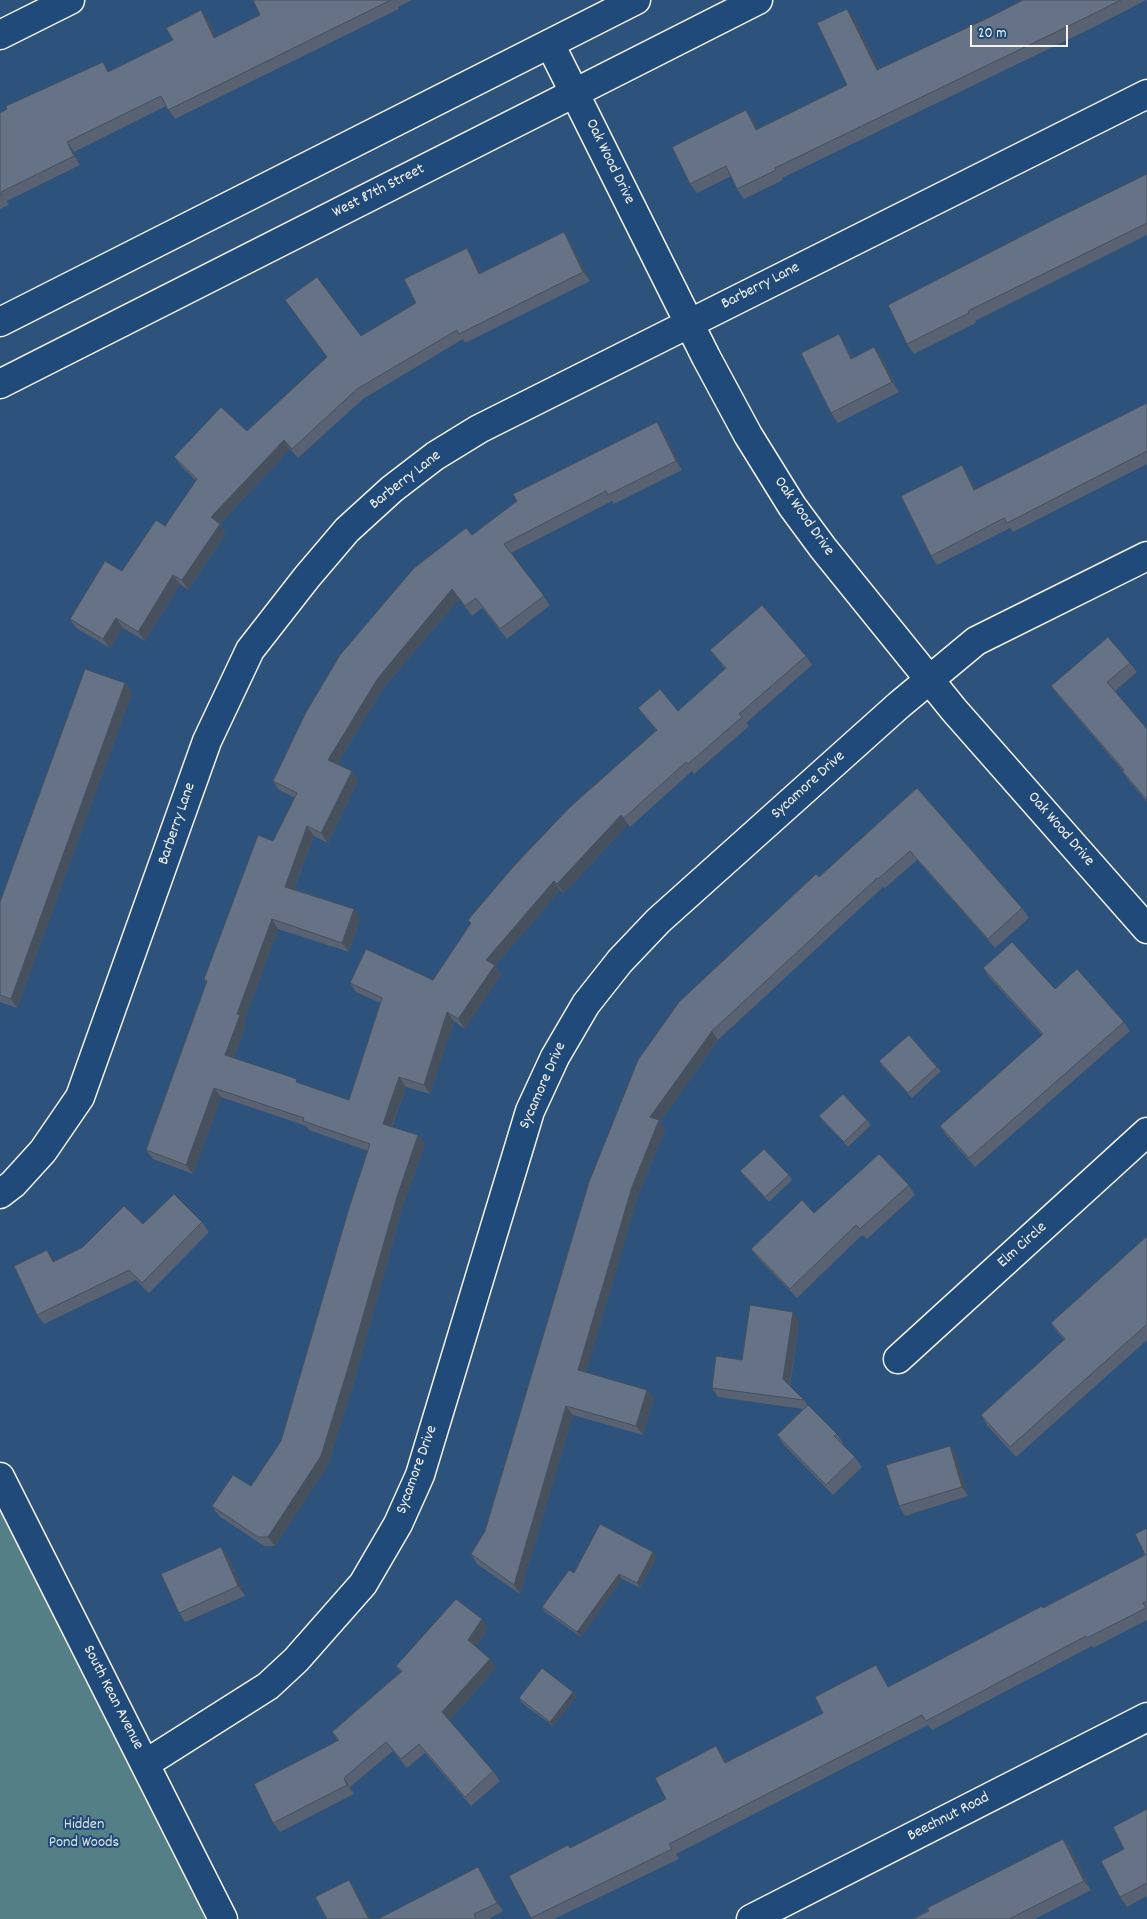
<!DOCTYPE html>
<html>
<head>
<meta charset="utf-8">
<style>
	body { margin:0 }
	#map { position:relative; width:1147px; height:1919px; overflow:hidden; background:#2d527c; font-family:Dekko,sans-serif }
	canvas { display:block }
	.scale { position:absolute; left:970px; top:25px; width:98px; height:22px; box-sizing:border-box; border:2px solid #f4f1e8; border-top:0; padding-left:6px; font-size:15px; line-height:18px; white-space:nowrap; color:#f4f1e8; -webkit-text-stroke:4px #1f4a7a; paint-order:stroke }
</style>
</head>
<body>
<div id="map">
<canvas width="1147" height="1919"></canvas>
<div class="scale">20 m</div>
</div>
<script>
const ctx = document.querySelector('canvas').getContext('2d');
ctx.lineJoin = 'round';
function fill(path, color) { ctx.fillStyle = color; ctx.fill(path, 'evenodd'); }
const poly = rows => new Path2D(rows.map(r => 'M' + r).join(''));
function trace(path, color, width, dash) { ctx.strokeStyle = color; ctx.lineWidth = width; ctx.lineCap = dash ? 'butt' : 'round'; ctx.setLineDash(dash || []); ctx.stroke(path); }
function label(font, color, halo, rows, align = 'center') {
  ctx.font = font + ' Dekko,sans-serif'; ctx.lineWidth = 4; ctx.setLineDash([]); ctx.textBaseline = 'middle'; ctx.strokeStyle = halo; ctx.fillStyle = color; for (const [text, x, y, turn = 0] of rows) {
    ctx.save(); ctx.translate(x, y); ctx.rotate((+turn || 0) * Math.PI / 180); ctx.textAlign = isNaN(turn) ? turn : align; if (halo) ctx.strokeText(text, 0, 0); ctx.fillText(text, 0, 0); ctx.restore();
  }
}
const green = poly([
	[0,1483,220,1919,0,1919]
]);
const minor = poly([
	[0,35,70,0],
	[550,44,706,357,748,435,792,506,823,548,954,710,1147,929],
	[0,1194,13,1184,43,1151,80,1097,207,741,250,650,307,577,347,530,392,489,435,456,479,429,1147,94],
	[898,1359,1147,1132],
	[0,1477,223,1919],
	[145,1764,268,1686,296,1660,363,1584,398,1524,420,1475,530,1111,555,1057,586,1004,620,961,658,921,899,705,976,641,1147,556],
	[751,1919,1147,1717]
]);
const major = poly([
	[0,322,636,0],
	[0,384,758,0]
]);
const wall = poly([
	[253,0,412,0,398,7,399,9,175,119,166,106,74,152,80,165,7,201,9,205,0,209,0,113,110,71,173,40,208,20,216,37,260,15],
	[1023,0,1146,0,1094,27,782,178,783,180,744,199,737,189,731,176,697,193,690,184,753,120,757,129,847,85,854,18,879,69,990,17],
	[1147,174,1147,235,975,321,976,323,914,354,907,344],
	[564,232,570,242,590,281,465,343,463,339,363,399,298,458,290,449,220,524,226,533,188,590,180,584,145,641,123,628,110,648,76,628,70,619,122,571,165,526,196,481,181,466,174,457,247,431,361,336,416,303,473,258,481,273],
	[845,344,853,358,881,357,899,392,838,423,831,413],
	[1147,403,1147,464,1013,532,1010,528,937,565,931,556,968,475,976,490],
	[663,431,682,470,614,504,612,501,511,553,550,605,507,639,482,608,472,616,459,599,384,687,337,764,352,771,358,781,328,843,314,836,294,889,354,909,360,919,349,952,278,929,244,1021,246,1024,234,1058,301,1084,349,1100,380,1003,356,992,350,983,433,980,471,924,468,920,656,730,645,717,638,708,678,711,725,669,717,659,710,650,806,656,812,665,746,723,749,726,694,774,692,771,630,827,628,824,564,893,560,890,495,966,501,975,465,1029,454,1021,430,1094,406,1087,392,1127,418,1135,425,1144,403,1206,356,1375,328,1465,275,1546,264,1546,219,1516,212,1506,251,1486,281,1441,368,1151,309,1130,306,1126,221,1097,193,1174,153,1159,146,1150,206,983,204,979,295,798,279,790,273,781,472,535],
	[1130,663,1137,672,1115,691,1147,729,1147,802,1129,781,1122,771,1123,771,1058,695,1051,686],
	[125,683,132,693,17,1008,0,1002,0,902],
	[917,788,1022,908,1029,918,995,948,917,860,885,888,883,887,718,1040,660,1122,665,1130,638,1196,586,1372,654,1399,643,1435,573,1415,520,1594,477,1564,471,1554,485,1531,589,1182,819,877],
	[983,968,1055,989,1124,1022,1130,1031,975,1167,946,1135,940,1126,1042,1035,989,977],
	[879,1061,937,1067,941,1071,912,1098,882,1066],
	[819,1116,867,1120,871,1125,848,1147,823,1121],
	[740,1171,789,1175,792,1180,769,1202,744,1176],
	[909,1185,915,1195,867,1239,862,1235,797,1298,758,1258,751,1249],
	[202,1222,209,1232,149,1293,136,1280,44,1324,37,1315,55,1261,143,1224],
	[1147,1236,1147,1340,1016,1457,987,1425,981,1415,1064,1340,1058,1333,1051,1323],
	[799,1321,790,1386,804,1400,807,1405,837,1434,843,1443,842,1444,855,1457,862,1467,833,1495,784,1445,777,1435,803,1409,718,1397,712,1388,742,1360],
	[950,1446,956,1456,968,1496,905,1516,899,1506],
	[1147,1528,1147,1620,1093,1648,1092,1646,932,1730,928,1725,676,1854,679,1859,554,1919,532,1919,509,1876,568,1845,570,1848,666,1799,716,1746,727,1763,823,1713,882,1674,889,1687,1145,1555],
	[221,1547,228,1557,245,1596,185,1622,179,1613],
	[657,1556,640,1588,622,1579,581,1637,545,1612,542,1607],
	[488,1628,476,1647,490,1659,496,1668,449,1721,493,1771,500,1781,471,1806,425,1753,407,1768,393,1751,350,1787,354,1794,280,1832,273,1823,338,1741,332,1732,401,1672,396,1666],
	[573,1692,576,1697,553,1726,522,1703,519,1698],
	[1147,1809,1147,1896,1127,1907,1120,1897,1124,1849],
	[1063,1839,1070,1848,1091,1890,1035,1919,913,1919],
	[484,1876,503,1911,489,1919,378,1919]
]);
const shadedWall = poly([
	[847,9,854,18,884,79,877,70],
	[201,10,208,20,221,47,214,38],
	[746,110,753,120,762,139,756,130],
	[67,142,74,152,80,165,74,156],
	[564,232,570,242,590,281,583,272],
	[467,248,473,258,486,283,479,274],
	[839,334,845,344,858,368,851,359],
	[874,347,881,357,899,392,892,382],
	[657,422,663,431,682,470,676,461],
	[284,440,290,449,220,524,226,533,188,590,182,580,211,517],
	[962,465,968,475,981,500,974,490],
	[173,575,180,584,145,641,138,632],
	[452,589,459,599,384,687,334,769,328,760,378,678],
	[116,618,123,628,110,648,103,639],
	[125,683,132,693,17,1008,11,999],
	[352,771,358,781,328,843,321,833],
	[621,815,628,824,564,893,557,884],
	[307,826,314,836,291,896,285,887],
	[554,881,560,890,495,966,501,975,465,1029,458,1019,486,960],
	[354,909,360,919,349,952,342,943],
	[272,919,278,929,244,1021,246,1024,232,1064,225,1055,237,1014],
	[447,1012,454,1021,430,1094,424,1085],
	[712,1031,718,1040,660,1122,665,1130,638,1196,584,1379,578,1370,650,1117],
	[399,1077,406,1087,389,1133,383,1124],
	[214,1088,221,1097,193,1174,186,1165],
	[418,1135,425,1144,403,1206,356,1375,328,1465,275,1546,268,1537,397,1197],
	[47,1250,54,1260,60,1271,53,1262],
	[793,1312,799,1321,789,1389,783,1379],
	[647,1390,654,1399,643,1435,636,1426],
	[566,1406,573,1415,520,1594,514,1585],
	[950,1446,956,1456,968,1496,962,1487],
	[221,1547,228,1557,245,1596,238,1586],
	[653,1552,657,1556,640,1588,637,1583],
	[619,1574,622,1579,581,1637,577,1632],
	[482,1619,488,1628,475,1649,468,1640],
	[490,1659,496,1668,448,1722,442,1712],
	[876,1665,882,1674,894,1697,888,1687],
	[573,1692,576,1697,553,1726,550,1722],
	[716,1746,723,1755,732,1773,725,1763],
	[344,1778,350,1787,354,1794,347,1785],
	[1063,1839,1070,1848,1091,1890,1084,1881],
	[478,1867,484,1876,503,1911,497,1903],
	[349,1880,355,1889,371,1919,369,1919]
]);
const building = poly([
	[253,0,391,0,168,110,161,96,67,142,74,156,1,192,2,195,0,196,0,113,7,109,6,106,103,62,108,72,173,40,166,28,201,10,214,38,260,15,253,0],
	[1023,0,1121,0,1087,17,775,168,776,170,737,189,726,166,690,184,672,147,746,110,756,130,847,85,817,23,847,9,877,70,990,17,1023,0],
	[1147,174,1147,223,968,311,969,313,907,344,888,305,1055,219,1147,174],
	[564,232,583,272,459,334,457,330,357,389,292,449,284,440,211,517,220,524,182,580,173,575,138,632,116,618,103,639,70,619,105,561,122,571,156,520,165,526,197,479,174,457,221,407,247,431,327,357,285,300,317,277,361,336,416,303,404,279,467,248,479,274,564,232],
	[839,334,851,359,874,347,892,382,831,413,801,353,839,334],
	[1147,403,1147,451,1007,523,1004,518,931,556,901,496,962,465,974,490,1147,403],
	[657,422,676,461,608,495,606,491,504,544,544,596,500,629,476,598,465,606,452,589,378,678,328,760,352,771,321,833,307,826,285,887,354,909,342,943,272,919,237,1014,240,1015,225,1055,297,1079,296,1082,349,1100,382,998,350,983,366,949,433,980,471,923,468,920,513,867,570,807,657,730,638,708,660,689,678,711,726,668,710,650,762,605,806,656,739,714,742,717,688,764,686,762,624,818,621,815,557,884,554,881,486,960,495,965,458,1019,447,1012,424,1085,399,1077,383,1124,418,1135,397,1197,349,1365,321,1456,268,1537,258,1537,212,1506,233,1475,251,1486,281,1441,349,1208,370,1144,303,1121,304,1118,214,1088,186,1165,146,1150,207,981,204,979,258,835,273,841,297,793,273,781,305,714,340,655,414,568,466,528,472,535,517,501,513,494,657,422],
	[1108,637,1130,663,1107,682,1147,729,1147,800,1122,771,1124,770,1051,686,1108,637],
	[85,669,125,683,11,999,0,995,0,902,85,669],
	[917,788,1022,908,988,939,910,851,878,879,877,878,712,1031,650,1117,659,1120,632,1187,578,1370,647,1390,636,1426,566,1406,514,1585,471,1554,485,1531,589,1182,638,1060,679,1002,816,874,819,877,917,788],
	[1012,942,1055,989,1077,969,1124,1022,969,1158,940,1126,1043,1034,983,968,1012,942],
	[909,1035,937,1067,908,1093,879,1061,909,1035],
	[843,1094,867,1120,844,1142,819,1116,843,1094],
	[764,1149,789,1175,765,1197,740,1171,764,1149],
	[879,1154,909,1185,860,1229,856,1225,790,1289,751,1249,802,1200,814,1213,879,1154],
	[174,1194,202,1222,142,1283,129,1270,37,1315,14,1266,47,1250,53,1262,83,1247,124,1206,143,1224,174,1194],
	[1147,1236,1147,1324,1010,1447,981,1415,1065,1339,1051,1323,1147,1236],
	[750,1305,793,1312,783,1379,804,1400,712,1388,716,1356,742,1360,750,1305],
	[808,1405,837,1434,834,1436,855,1457,826,1485,777,1435,808,1405],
	[950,1446,962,1487,899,1506,886,1465,950,1446],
	[600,1524,653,1552,637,1583,619,1574,577,1632,542,1607,569,1570,574,1573,600,1524],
	[1147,1528,1147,1601,1143,1603,1146,1608,1087,1638,1086,1636,926,1721,922,1715,669,1844,672,1849,531,1918,509,1876,568,1845,570,1848,666,1799,655,1778,716,1746,725,1763,823,1713,815,1697,876,1665,888,1687,1042,1606,1043,1608,1145,1555,1135,1534,1147,1528],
	[221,1547,238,1586,179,1613,161,1574,221,1547],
	[456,1599,482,1619,468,1640,490,1659,442,1712,493,1771,465,1797,419,1744,401,1759,386,1742,344,1778,347,1785,273,1823,254,1784,339,1740,332,1732,402,1671,396,1666,456,1599],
	[542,1668,573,1692,550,1722,519,1698,542,1668],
	[1147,1809,1147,1883,1120,1897,1101,1861,1124,1849,1113,1827,1147,1809],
	[1063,1839,1084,1881,1009,1919,913,1919,929,1911,927,1908,1063,1839],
	[478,1867,497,1903,474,1914,476,1919,378,1919,478,1867],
	[349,1880,369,1919,327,1919,315,1897,349,1880]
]);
const streetNames = [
	["Oak Wood Drive",609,162,64],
	["West 87th Street",379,192,-27],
	["Barberry Lane",761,287,-27],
	["Barberry Lane",406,481,-38],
	["Oak Wood Drive",803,517,55],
	["Sycamore Drive",809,786,-42],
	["Barberry Lane",178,824,-71],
	["Oak Wood Drive",1060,830,49],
	["Sycamore Drive",544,1086,-66],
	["Elm Circle",1023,1246,-42],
	["Sycamore Drive",418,1470,-70],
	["South Kean Avenue",112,1698,63],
	["Beechnut Road",949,1818,-27]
];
const parkNames = [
	["Hidden",84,1826],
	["Pond Woods",84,1844]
];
fill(green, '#547f87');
trace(minor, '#f4f1e8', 31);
trace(major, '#f4f1e8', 31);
trace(minor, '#1f4a7a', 28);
trace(major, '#1f4a7a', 28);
fill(wall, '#586272');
fill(shadedWall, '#47505d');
fill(building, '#667285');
trace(building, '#47505d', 1);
label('16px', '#f4f1e8', '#1f4a7a', streetNames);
label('16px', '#dce0d9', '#1f4a7a', parkNames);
</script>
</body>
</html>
